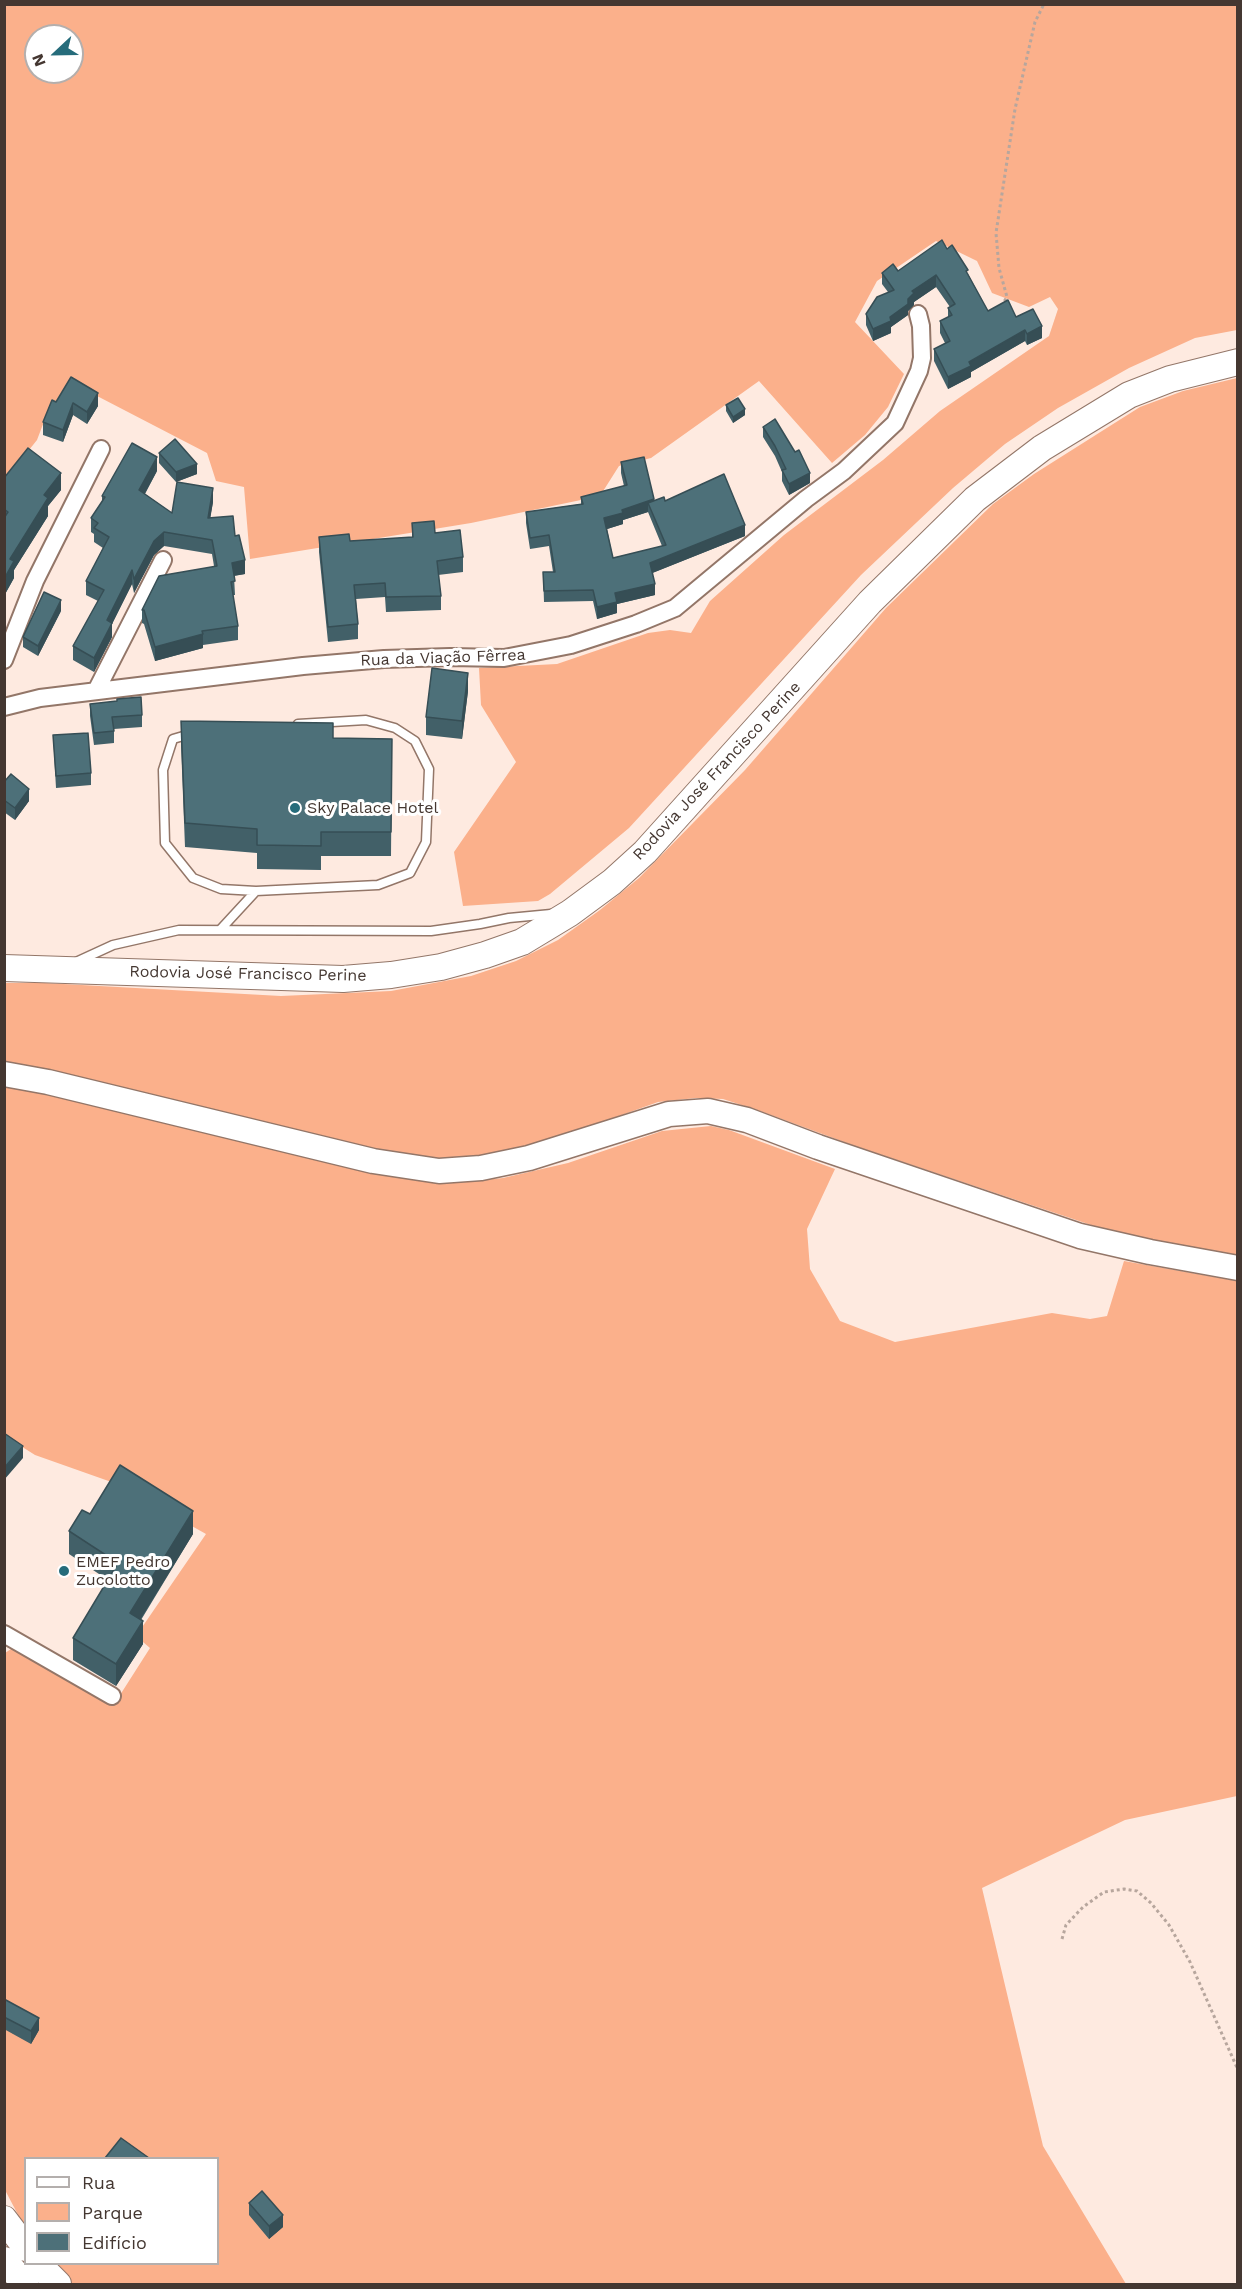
<!DOCTYPE html>
<html>
<head>
<meta charset="utf-8">
<style>
	body { margin:0 }
	#map { position:relative; width:1242px; height:2289px; overflow:hidden; background:#feeae0; font-family:"Work Sans",sans-serif }
	canvas { display:block }
	.frame { position:absolute; inset:0; border:6px solid #443731; pointer-events:none }
	.legend { position:absolute; left:24px; top:2157px; width:195px; height:108px; box-sizing:border-box; background:#fff; border:2px solid #b4afad; margin:0; padding:8px 10px; list-style:none; font-size:18px; color:#443731 }
	.legend li { display:flex; align-items:center; gap:12px; height:30px }
	.legend b { width:30px; border:2px solid #b4afad }
	.north { position:absolute; left:24px; top:24px; width:60px; height:60px; box-sizing:border-box; background:#fff; border:2px solid #b4afad; border-radius:50%; rotate:248deg; font-size:16px; font-weight:700; line-height:24px; text-align:center; color:#443731 }
	.north::after { content:''; display:block; margin:auto; width:21px; height:27px; background:#266c7b; clip-path:polygon(50% 0,100% 100%,50% 72%,0 100%) }
</style>
</head>
<body>
<div id="map">
<canvas width="1242" height="2289"></canvas>
<div class="frame"></div>
<ul class="legend">
<li><b style="height:8px;background:#fff"></b>Rua</li>
<li><b style="height:16px;background:#fbb08b"></b>Parque</li>
<li><b style="height:16px;background:#4d7079"></b>Edifício</li>
</ul>
<div class="north">N</div>
</div>
<script>
const ctx = document.querySelector('canvas').getContext('2d');
ctx.lineJoin = 'round';
function fill(path, color) { ctx.fillStyle = color; ctx.fill(path, 'evenodd'); }
const poly = rows => new Path2D(rows.map(r => 'M' + r).join(''));
function trace(path, color, width, dash) { ctx.strokeStyle = color; ctx.lineWidth = width; ctx.lineCap = dash ? 'butt' : 'round'; ctx.setLineDash(dash || []); ctx.stroke(path); }
function label(font, color, halo, rows, align = 'center') {
  ctx.font = font + ' "Work Sans",sans-serif'; ctx.lineWidth = 6; ctx.setLineDash([]); ctx.textBaseline = 'middle'; ctx.strokeStyle = halo; ctx.fillStyle = color; for (const [text, x, y, turn = 0] of rows) {
    ctx.save(); ctx.translate(x, y); ctx.rotate((+turn || 0) * Math.PI / 180); ctx.textAlign = isNaN(turn) ? turn : align; if (halo) ctx.strokeText(text, 0, 0); ctx.fillText(text, 0, 0); ctx.restore();
  }
}
const green = poly([
	[4,5,1237,5,1237,330,1195,338,1129,368,1058,408,1005,444,953,488,861,575,629,828,550,894,538,901,463,906,454,852,516,762,481,705,479,668,557,664,648,633,670,630,691,633,710,601,784,535,883,460,940,411,1049,336,1058,309,1050,297,1029,307,992,293,977,261,936,241,877,281,855,322,904,374,888,407,865,435,832,463,759,381,651,458,619,466,600,496,471,523,250,559,244,487,216,481,207,453,72,383,48,411,37,440,5,480],
	[36,36,72,36,72,72,36,72],
	[1237,378,1237,1257,1124,1236,855,1146,760,1111,723,1099,696,1098,658,1102,538,1145,501,1153,439,1159,373,1151,166,1098,5,1067,4,983,45,983,281,996,391,991,471,976,516,961,558,940,600,910,639,878,745,770,886,608,993,504,1034,474,1140,407,1183,391],
	[5,1084,431,1181,464,1182,503,1178,568,1163,662,1131,711,1126,729,1130,835,1169,807,1229,810,1269,840,1321,895,1342,1052,1313,1090,1319,1107,1316,1124,1261,1237,1281,1237,1796,1125,1820,982,1888,1043,2146,1126,2284,72,2284,52,2266,50,2264,218,2264,218,2158,26,2158,25,2228,5,2190,5,1653,11,1649,19,1651,113,1706,150,1648,136,1636,206,1534,117,1484,35,1455,5,1436]
]);
const path = poly([
	[1001,306,1007,297,999,268,996,233,1015,109,1035,22,1044,4],
	[1062,1939,1066,1925,1083,1907,1104,1892,1124,1889,1137,1891,1151,1903,1169,1925,1190,1962,1238,2070]
]);
const service = poly([
	[190,734,173,739,163,770,165,843,193,878,221,889,256,891],
	[220,930,256,891,378,885,410,873,426,842,429,769,415,741,395,728,366,720,298,724],
	[76,962,113,945,179,930,431,931,480,924,509,918,551,914]
]);
const minor = poly([
	[4,660,35,581,101,449],
	[96,691,163,560],
	[4,707,40,698,303,666,384,659,450,657,504,658,571,645,636,624,675,608,806,499,844,471,895,423,919,371,922,358,921,326,918,314],
	[4,1634,112,1696]
]);
const secondary = poly([
	[4,1074,48,1082,373,1161,439,1171,481,1168,529,1158,669,1114,708,1111,747,1120,818,1147,1080,1236,1150,1252,1238,1268]
]);
const primary = poly([
	[4,968,343,979,391,975,441,967,485,955,522,942,570,913,612,882,645,852,870,602,975,499,1042,448,1129,395,1170,379,1238,362],
	[4,2219,26,2248],
	[4,2260,25,2284],
	[38,2264,58,2284]
]);
const wall = poly([
	[947,249,968,274,988,311,1016,317,1042,338,1027,345,1025,341,971,372,971,377,948,389,934,361,934,349,945,343,940,333,940,321,948,317,948,308,950,307,936,287,914,302,914,305,908,311,908,315,891,327,891,333,873,341,866,325,866,314,888,292,882,284,882,273,898,271],
	[56,402,98,406,87,424,73,415,63,442,43,435,43,422],
	[726,405,745,415,733,423,726,411],
	[763,427,795,452,810,483,789,495,782,481,782,472,775,456,763,437],
	[159,453,197,474,176,482,159,463],
	[621,462,654,500,665,501,745,536,652,573,655,595,617,604,617,613,597,619,593,601,544,602,543,572,553,572,549,546,530,549,526,523,526,512,581,504,581,497,624,486,621,473],
	[648,512,662,546,613,558,607,529,623,524,623,520],
	[157,471,145,494,172,513,213,502,210,518,235,536,245,574,234,576,235,595,233,595,238,626,238,640,203,645,203,648,155,661,144,624,142,623,142,610,214,566,212,554,164,546,154,555,134,593,132,584,112,624,112,637,94,672,73,660,73,646,98,601,86,595,86,581,103,548,94,542,94,534,91,532,91,518,102,501,102,496],
	[4,478,61,490,48,506,48,516,14,570,14,578,4,596],
	[412,523,435,533,463,557,463,572,438,575,441,596,441,610,386,612,385,597,356,599,358,624,358,639,328,642,319,552,319,537,350,541,412,538],
	[61,611,38,656,23,647,23,637],
	[468,691,462,739,426,735,426,717],
	[90,704,142,715,142,727,114,729,114,743,94,745,90,716],
	[181,721,333,738,392,739,391,856,321,856,321,870,257,869,257,853,185,847,181,745],
	[53,735,91,773,91,785,56,788],
	[4,782,29,801,15,820,4,812],
	[90,1514,193,1534,141,1620,143,1644,116,1686,73,1660,73,1638,108,1580,69,1554,69,1531],
	[4,1999,39,2030,31,2044,4,2029],
	[249,2203,283,2227,269,2239,249,2215]
]);
const shadedWall = poly([
	[936,275,936,287,914,302,914,305,908,311,908,315,891,327,891,333,873,341,873,329,890,317,912,291],
	[1042,326,1042,338,1027,345,1027,334],
	[1025,330,1025,341,971,372,971,377,948,389,948,377,969,362],
	[98,393,98,406,87,424,87,412],
	[73,403,73,415,63,442,63,430],
	[745,409,745,415,733,423,733,417],
	[157,457,157,471,139,504,139,490],
	[197,464,197,474,176,482,176,472],
	[61,473,61,490,48,506,48,516,14,570,14,578,4,596,4,579,10,559,44,495],
	[810,473,810,483,789,495,789,484],
	[213,488,213,502,208,532,208,518],
	[654,499,654,511,648,503,648,512,623,520,623,524,604,530,604,518,622,510],
	[745,525,745,536,650,574,650,563],
	[164,532,164,546,154,555,134,593,134,579,154,541],
	[245,560,245,574,232,576,232,563],
	[132,570,132,584,112,624,112,637,94,672,94,658,107,620],
	[655,584,655,595,617,604,617,613,597,619,597,607,615,593],
	[61,600,61,611,38,656,38,646],
	[203,634,203,648,155,661,155,647],
	[468,673,468,691,462,739,462,721],
	[29,789,29,801,15,820,15,808],
	[23,1446,23,1458,4,1480,4,1468],
	[193,1511,193,1534,130,1636,130,1613],
	[143,1621,143,1644,116,1686,116,1664],
	[39,2018,39,2030,31,2044,31,2031],
	[283,2215,283,2227,269,2239,269,2226]
]);
const building = poly([
	[942,240,947,249,952,245,968,270,966,271,988,311,1008,300,1016,317,1033,309,1042,326,1027,334,1025,330,969,362,971,366,948,377,934,349,950,341,940,321,952,315,948,308,955,304,936,275,912,291,914,293,908,299,908,304,890,317,891,321,873,329,866,314,877,297,894,290,882,273,893,264,898,271,942,240],
	[71,377,98,393,87,412,73,403,63,430,43,422,52,400,56,402,71,377],
	[738,398,745,409,733,417,726,405,738,398],
	[775,419,795,452,799,450,810,473,789,484,782,470,786,469,775,446,763,427,775,419],
	[175,439,197,464,176,472,159,453,175,439],
	[132,443,157,457,139,490,172,513,177,482,213,488,208,518,233,516,235,536,239,535,245,560,232,563,235,581,231,582,238,626,202,631,203,634,155,647,144,610,142,610,159,576,217,566,212,540,164,532,154,541,134,579,132,570,107,620,112,623,94,658,73,646,104,590,86,581,109,537,94,528,98,523,91,518,105,497,102,496,132,443],
	[28,448,61,473,44,495,48,498,10,559,14,561,4,579,4,518,8,512,4,509,4,478,28,448],
	[644,457,654,499,622,510,623,513,604,518,613,558,666,545,648,503,664,497,665,501,724,474,745,525,650,563,655,584,615,593,617,602,597,607,593,590,544,591,543,572,555,572,549,535,530,538,526,512,583,504,581,497,627,485,621,462,644,457],
	[434,521,435,533,460,530,463,557,437,561,441,596,386,597,385,583,354,585,358,624,328,627,319,537,349,534,350,541,413,537,412,523,434,521],
	[44,592,61,600,38,646,23,637,44,592],
	[432,668,468,673,462,721,426,717,432,668],
	[141,697,142,715,112,717,114,731,94,733,90,704,117,701,117,699,141,697],
	[181,721,333,723,333,738,392,739,391,832,321,832,321,846,257,845,257,829,185,823,181,721],
	[88,733,91,773,56,776,53,735,88,733],
	[11,774,29,789,15,808,4,800,4,782,11,774],
	[4,1433,23,1446,4,1468,4,1433],
	[120,1465,193,1511,130,1613,143,1621,116,1664,73,1638,118,1563,69,1531,82,1510,90,1514,120,1465],
	[4,1999,39,2018,31,2031,4,2017,4,1999],
	[121,2138,149,2158,105,2158,121,2138],
	[262,2191,283,2215,269,2226,249,2203,262,2191]
]);
const markers = [
	[295,808,6,"#266c7b"],
	[64,1571,6,"#266c7b"]
];
const streetNames = [
	["Rua da Viação Fêrrea",443,658,-2],
	["Rodovia José Francisco Perine",717,771,-47],
	["Rodovia José Francisco Perine",248,974,1]
];
const poiNames = [
	["Sky Palace Hotel",307,808],
	["EMEF Pedro",76,1562],
	["Zucolotto",76,1580]
];
fill(green, '#fbb08b');
trace(service, '#937668', 11);
trace(minor, '#937668', 20);
trace(secondary, '#937668', 27);
trace(primary, '#937668', 28);
trace(path, '#b7a69d', 3, [3, 3]);
trace(service, '#fff', 8);
trace(minor, '#fff', 16);
trace(secondary, '#fff', 24);
trace(primary, '#fff', 26);
fill(wall, '#426068');
fill(shadedWall, '#364e55');
fill(building, '#4d7079');
trace(building, '#364e55', 1.5);
for (const [x, y, r, color] of markers) { const dot = new Path2D(); dot.arc(x, y, r, 0, 2 * Math.PI); ctx.fillStyle = color; ctx.fill(dot); trace(dot, '#fff', 2); }
label('16px', '#443731', '#fff', streetNames);
label('16px', '#443731', '#fff', poiNames, 'left');
</script>
</body>
</html>
